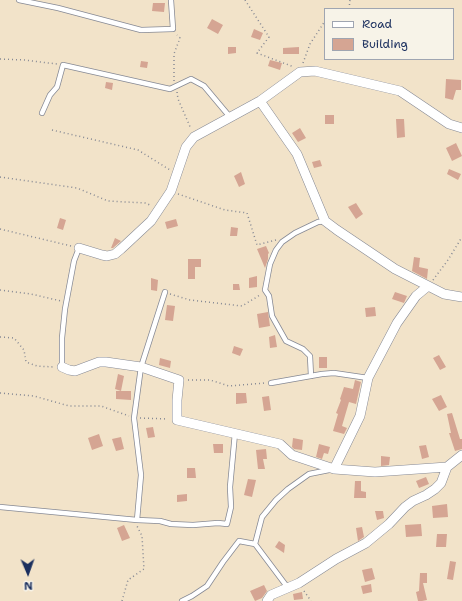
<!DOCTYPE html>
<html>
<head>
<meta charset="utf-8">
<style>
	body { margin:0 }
	#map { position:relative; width:462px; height:601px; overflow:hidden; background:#f2e3c9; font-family:"Shantell Sans",sans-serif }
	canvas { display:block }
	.legend { position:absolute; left:324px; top:8px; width:130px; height:52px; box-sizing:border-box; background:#f7f3e8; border:1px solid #9fa5b1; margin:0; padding:5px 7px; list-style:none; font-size:12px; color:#1b2f5e }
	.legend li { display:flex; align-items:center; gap:8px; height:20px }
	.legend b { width:20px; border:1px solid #9fa5b1 }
	.north { position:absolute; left:8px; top:553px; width:40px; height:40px; -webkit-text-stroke:3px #f7f3e8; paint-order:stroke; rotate:178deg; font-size:11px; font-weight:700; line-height:16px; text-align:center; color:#1b2f5e }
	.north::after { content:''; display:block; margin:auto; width:14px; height:18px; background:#1b2f5e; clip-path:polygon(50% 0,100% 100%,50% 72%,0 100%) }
</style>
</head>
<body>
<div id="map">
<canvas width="462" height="601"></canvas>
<ul class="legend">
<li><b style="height:5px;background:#fff"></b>Road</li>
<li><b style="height:11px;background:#d5a593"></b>Building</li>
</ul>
<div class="north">N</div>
</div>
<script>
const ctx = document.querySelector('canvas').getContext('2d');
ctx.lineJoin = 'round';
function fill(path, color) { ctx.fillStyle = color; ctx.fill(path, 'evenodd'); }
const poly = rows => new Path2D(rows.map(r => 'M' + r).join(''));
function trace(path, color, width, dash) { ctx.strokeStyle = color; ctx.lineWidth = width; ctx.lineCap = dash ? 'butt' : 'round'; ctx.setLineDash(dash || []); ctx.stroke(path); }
const building = poly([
	[153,3,165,3,164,12,152,11],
	[212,19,223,25,218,34,207,28],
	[254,29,263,33,260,40,251,37],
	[228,47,236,47,236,53,228,54],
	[299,47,299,54,283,54,283,48],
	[270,60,282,63,280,70,268,66],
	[141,61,148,62,147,68,140,67],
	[446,79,461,80,461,90,456,90,453,100,445,98],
	[106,82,113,83,112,90,105,88],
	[325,115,334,115,334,124,325,124],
	[396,119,404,119,405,137,397,138],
	[300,128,306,138,298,142,292,133],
	[456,143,462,156,452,161,446,148],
	[320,160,322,166,314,168,312,162],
	[449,169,461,174,458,180,447,174],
	[241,172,245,184,239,187,234,176],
	[356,203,363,214,356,219,348,207],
	[60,218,66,220,63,230,57,228],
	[176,219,178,226,167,229,165,222],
	[231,227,238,228,237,236,230,236],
	[115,238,121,241,113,248,111,248],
	[266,246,269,253,268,254,268,259,265,268,257,249],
	[414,257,420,258,419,267,428,269,427,279,412,271],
	[188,259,201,259,201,267,195,267,195,279,188,279],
	[257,276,257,287,249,288,249,278],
	[151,278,158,280,157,291,151,290],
	[233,284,239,284,240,290,233,290],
	[395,292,407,296,404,303,392,299],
	[167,305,175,306,173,321,165,320],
	[375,307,376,316,366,317,365,308],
	[268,312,270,326,259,328,257,314],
	[275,335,277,347,270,348,269,337],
	[234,346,243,349,240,356,232,353],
	[439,355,446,367,440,370,433,358],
	[319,357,327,357,327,368,319,368],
	[160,358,171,361,170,368,159,365],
	[118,374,124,376,121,391,115,389],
	[355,380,361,382,356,404,349,402,342,426,347,428,344,434,333,431,338,414,336,413,341,400,340,399,344,387,353,389],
	[116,391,131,391,131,400,116,399],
	[236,393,246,393,247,403,236,404],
	[441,395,447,407,439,411,432,399],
	[269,396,271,410,264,411,262,397],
	[452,413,460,439,462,439,462,449,455,451,449,433,451,433,447,414],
	[153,427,155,437,148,438,146,428],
	[99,434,103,446,92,450,88,438],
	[121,437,124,449,116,451,112,439],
	[293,438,303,440,302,450,294,449,292,447],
	[213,444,223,444,223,453,214,453],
	[319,444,330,447,328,454,324,453,322,459,316,457],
	[426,445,429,457,422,459,419,446],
	[266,449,267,459,263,459,265,469,258,469,256,450],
	[381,456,390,457,389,465,381,466],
	[187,468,195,468,196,478,187,478],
	[426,477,429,484,419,488,416,481],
	[248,479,256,480,252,497,244,495],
	[355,481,361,481,361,491,366,492,366,498,354,498],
	[187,494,187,501,177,502,177,495],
	[447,504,448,517,433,518,432,506],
	[375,511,383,511,384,518,377,520],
	[421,524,422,536,406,537,405,525],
	[124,525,130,538,122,541,117,528],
	[362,527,364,537,358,541,356,528],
	[437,534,447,534,446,547,436,547],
	[279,541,285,545,284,553,275,547],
	[450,561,456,562,453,580,447,579],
	[372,568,375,579,365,582,362,570],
	[420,573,427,573,427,583,423,583,427,600,422,601,418,601,416,592,419,591],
	[371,584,372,592,363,594,361,586],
	[264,585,267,591,262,598,255,601,250,591],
	[302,592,303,599,294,600,293,594]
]);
const path = poly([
	[245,0,269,37,257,53,294,67],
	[349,9,350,0],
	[0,59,24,60,57,64],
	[303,63,310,44,325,21],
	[174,81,174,54,180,38,177,35],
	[177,92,178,99,191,129],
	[52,130,138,150,170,170],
	[0,177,77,188,108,201,145,203,150,205],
	[178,194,225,210,247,213,257,245,276,240],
	[0,229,71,246],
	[433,280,448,260,462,237],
	[0,290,31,294,61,301],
	[170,294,190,300,242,306,260,295],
	[0,337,14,338,24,350,26,362,37,366,54,367],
	[188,380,210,380,229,386,265,383],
	[0,393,34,396,69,406,101,406,129,416],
	[140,418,168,419],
	[304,591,311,601],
	[122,601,128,580,144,569,142,536,137,526]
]);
const lane = poly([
	[19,0,58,8,141,30,173,29,171,0],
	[42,113,50,95,57,87,63,65,170,89,191,79,204,86,230,117],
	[62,367,62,338,65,309,74,261,79,248],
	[311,376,310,356,303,349,286,341,272,316,269,296,265,290,270,264,276,250,282,242,295,233,318,222,325,221],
	[271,383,322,374,334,373,368,378],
	[0,507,137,520,160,521,171,524,193,525,218,523,227,524,231,507,230,487,235,433],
	[137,520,141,475,134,418,141,367,165,292],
	[255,544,288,588],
	[182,601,192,596,207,586,223,562,239,541,255,544,262,517,276,500,288,489,309,474,329,470]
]);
const street = poly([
	[260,101,297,154,325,221,337,230,395,269,444,294,462,297],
	[79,248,102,255,107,256,115,254,121,249,151,221,171,191,186,147,194,137,260,101,300,72,315,71,400,91,449,124,462,128],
	[62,367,69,370,75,371,99,362,106,362,141,367,179,380,177,400,177,420,280,444,292,455,334,469,375,472,447,467],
	[334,469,360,416,368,378,397,323,416,296,428,286],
	[267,601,271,595,299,583,336,559,366,543,389,524,405,507,413,501,426,495,435,489,441,483,447,467,462,455]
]);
fill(building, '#d5a593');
trace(lane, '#868994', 6);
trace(street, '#868994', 10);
trace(path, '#868994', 1.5, [1, 3]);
trace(lane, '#fff', 4.5);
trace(street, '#fff', 9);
</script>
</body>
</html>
